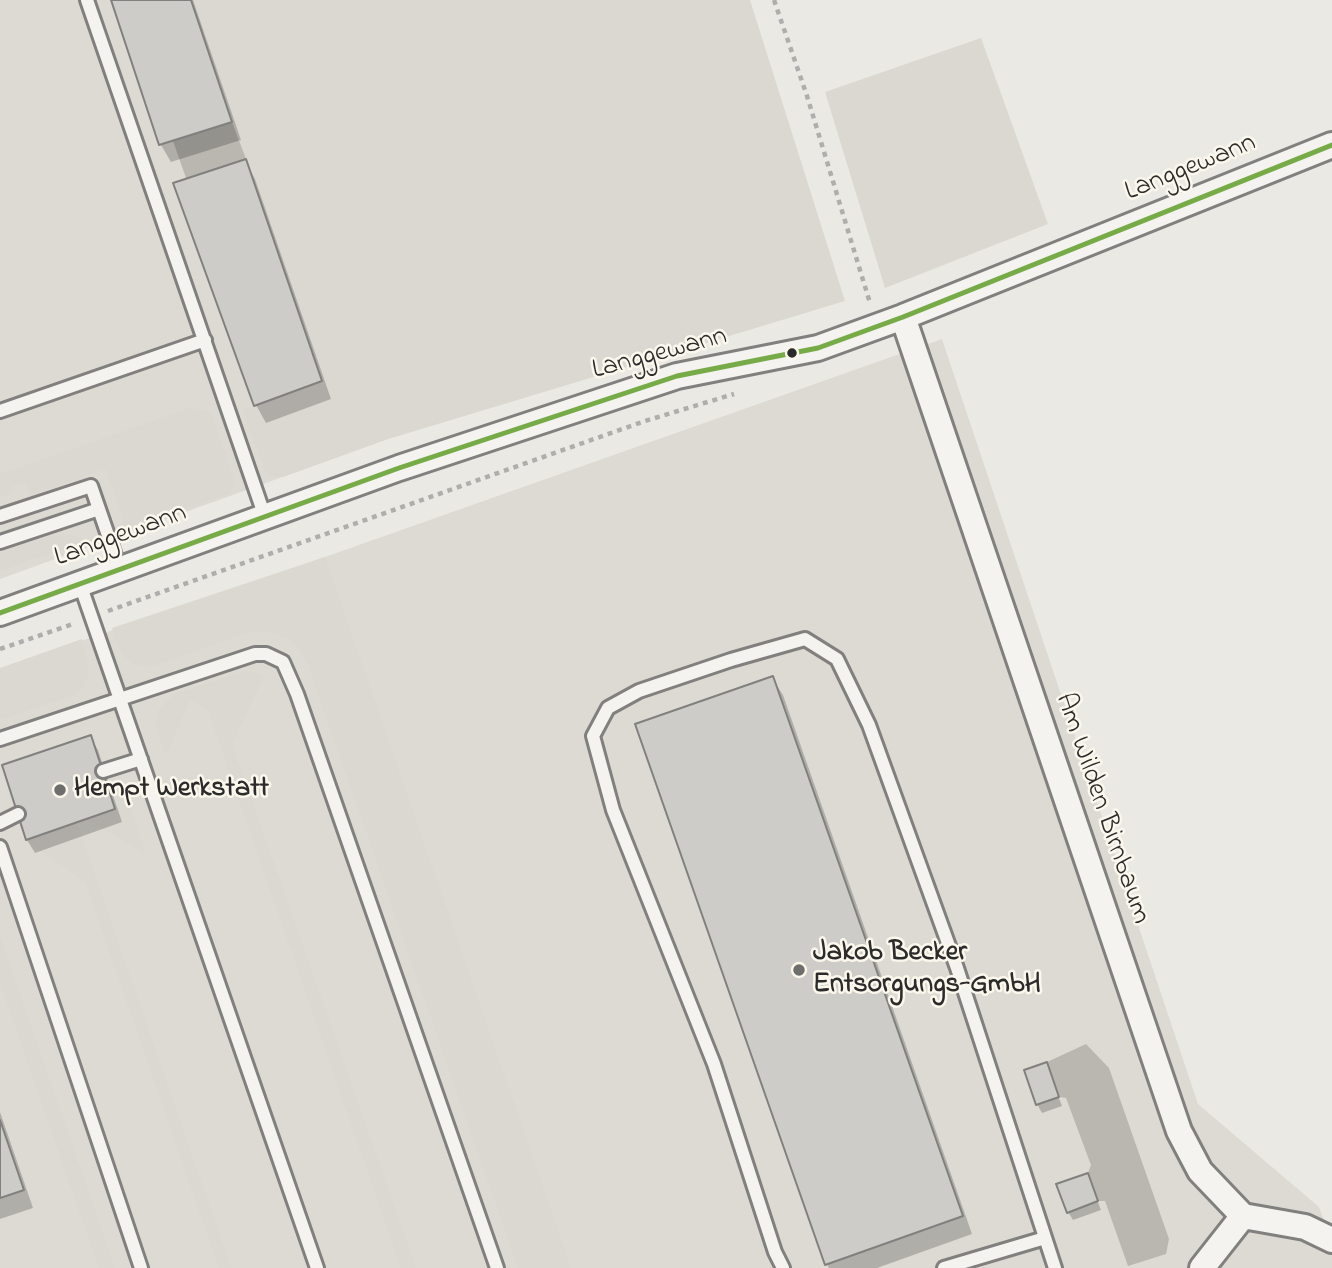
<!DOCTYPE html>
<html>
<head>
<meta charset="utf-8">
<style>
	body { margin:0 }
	canvas { display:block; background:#eae9e4 }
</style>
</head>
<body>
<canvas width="1332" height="1268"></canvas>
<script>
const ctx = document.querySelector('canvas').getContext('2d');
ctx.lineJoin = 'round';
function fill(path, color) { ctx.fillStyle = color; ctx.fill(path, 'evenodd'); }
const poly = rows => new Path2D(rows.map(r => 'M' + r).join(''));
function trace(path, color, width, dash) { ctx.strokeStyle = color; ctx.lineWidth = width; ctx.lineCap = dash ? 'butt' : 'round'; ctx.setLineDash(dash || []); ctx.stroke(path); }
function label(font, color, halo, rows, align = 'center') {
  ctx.font = font + ' "Indie Flower",sans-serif'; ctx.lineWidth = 5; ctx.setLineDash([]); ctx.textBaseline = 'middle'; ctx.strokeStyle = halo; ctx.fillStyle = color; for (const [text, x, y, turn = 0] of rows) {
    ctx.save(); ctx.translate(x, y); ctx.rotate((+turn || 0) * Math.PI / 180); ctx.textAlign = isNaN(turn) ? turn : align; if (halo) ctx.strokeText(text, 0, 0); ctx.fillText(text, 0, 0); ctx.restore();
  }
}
const built = poly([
	[0,0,231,0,385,440,0,579],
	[942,339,1198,1104,1319,1207,1332,1242,1332,1268,0,1268,0,669,325,557]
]);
const green = poly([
	[191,0,750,0,845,301,385,440,283,477,272,476,265,471,243,410,322,380],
	[981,38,1048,224,885,288,825,92],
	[190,408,205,410,212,416,235,483,229,494,127,529,106,469,30,496,25,483,12,487,14,492,0,497,0,474],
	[71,535,87,541,0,571,0,552,50,536],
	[325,557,571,1268,518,1268,308,665,298,647,289,639,275,634,264,631,247,633,154,666,146,666,134,664,124,656,116,641,112,628],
	[82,639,89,672,83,688,74,695,0,720,0,668],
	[246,671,264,676,232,744,416,1268,401,1268,208,710,190,700,166,755,157,730,156,720,159,709,174,694],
	[117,796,127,798,129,802,145,853,87,820,120,809],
	[77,823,231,1268,219,1268,85,881,26,841],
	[0,937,115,1268,99,1268,0,983]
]);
const water = poly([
	[232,122,246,159,186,178,173,141],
	[1086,1044,1109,1068,1169,1239,1166,1254,1128,1266,1105,1201,1098,1201,1088,1173,1091,1165,1066,1098,1059,1097,1047,1062]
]);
const shadow = poly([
	[113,0,193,0,241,140,171,162,161,145],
	[245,161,255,179,331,399,266,423,256,405,175,184],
	[772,678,783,695,972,1234,877,1268,829,1268,827,1264,637,726],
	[90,737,98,750,122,822,35,853,27,840,4,767],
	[1046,1065,1062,1106,1042,1113,1037,1104],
	[0,1112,33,1208,0,1219],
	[1087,1175,1101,1210,1073,1220,1068,1212]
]);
const building = poly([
	[111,0,191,0,232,122,159,145,111,0],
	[246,159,322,381,254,406,173,183,246,159],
	[773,676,963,1216,825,1265,635,724,773,676],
	[91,735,115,809,26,840,2,765,91,735],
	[1047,1062,1059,1097,1036,1105,1024,1070,1047,1062],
	[0,1120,24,1190,0,1198,0,1120],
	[1088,1173,1098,1201,1067,1213,1056,1184,1088,1173]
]);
const path = poly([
	[774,0,807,96,870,303],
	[108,611,645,421,734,394],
	[0,649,73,624]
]);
const service = poly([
	[87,0,265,517],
	[0,411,205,340],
	[0,516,91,486,120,570],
	[0,542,99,509],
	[80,584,317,1268],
	[0,739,255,654,266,654,283,662,297,694,497,1268],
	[103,771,141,759],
	[0,823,18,814],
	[0,847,141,1268],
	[783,1268,775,1252,714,1064,613,810,593,736,608,708,639,691,731,660,805,639,837,659,869,725,957,968,1055,1268],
	[944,1268,1045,1238]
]);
const minor = poly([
	[903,317,1179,1131,1200,1171,1243,1216,1305,1227,1332,1240],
	[0,613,399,468,677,376,818,348,903,317,1332,145],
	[1202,1268,1243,1216]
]);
const bus1 = poly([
	[0,613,399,468,677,376,818,348,903,317,1332,145]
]);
const markers = [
	[792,353,6,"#2b2b2b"],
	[60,790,7,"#6e6e6c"],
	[799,970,7,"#6e6e6c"]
];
const streetNames = [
	["Langgewann",1191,169,-22],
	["Langgewann",660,355,-15],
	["Langgewann",121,537,-20],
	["Am Wilden Birnbaum",1101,809,71]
];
const poiNames = [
	["Hempt Werkstatt",74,790],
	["Jakob Becker",813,954],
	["Entsorgungs-GmbH",813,986]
];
fill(built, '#dcdad3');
fill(green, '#dbd8d1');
fill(water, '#b9b7b0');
fill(shadow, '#0003');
fill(building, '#cdccc8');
trace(building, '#81807e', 2);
trace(service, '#81807e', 18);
trace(minor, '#81807e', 30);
trace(path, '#afaeac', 4.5, [5, 5]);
trace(service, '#f4f3ef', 12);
trace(minor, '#f4f3ef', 24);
trace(bus1, '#77ab48', 5);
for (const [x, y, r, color] of markers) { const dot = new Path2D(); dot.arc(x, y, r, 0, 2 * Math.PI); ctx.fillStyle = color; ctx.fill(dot); trace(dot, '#fbf7ec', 2.5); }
label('28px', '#2b2b2b', '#fbf7ec', streetNames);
label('bold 28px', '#2b2b2b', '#fbf7ec', poiNames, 'left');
</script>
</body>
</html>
